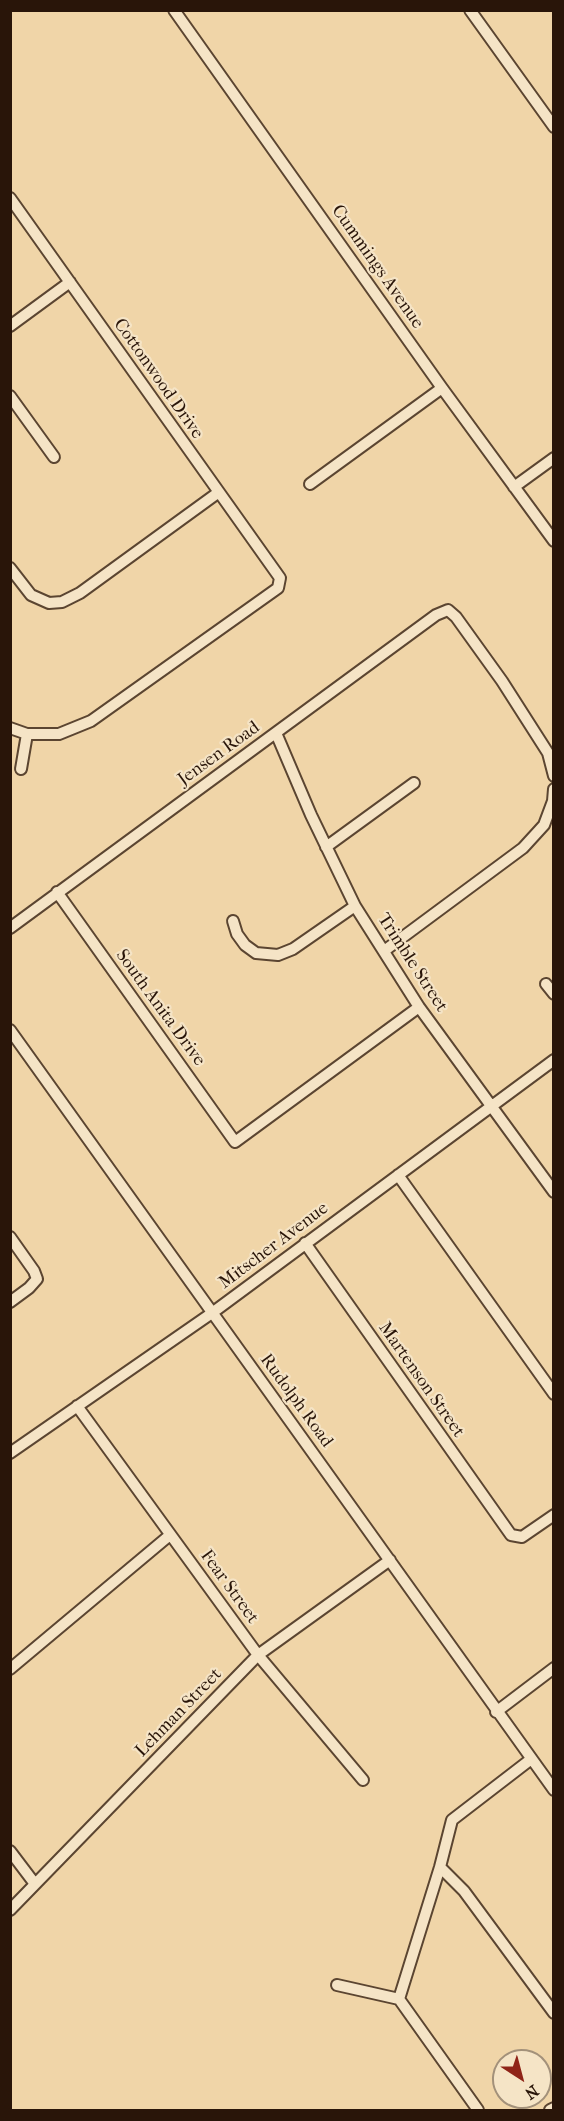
<!DOCTYPE html>
<html>
<head>
<meta charset="utf-8">
<style>
	body { margin:0 }
	#map { position:relative; width:564px; height:2121px; overflow:hidden; background:#f0d5a8; font-family:"IM FELL French Canon",serif }
	canvas { display:block }
	.frame { position:absolute; inset:0; border:12px solid #291509; pointer-events:none }
	.north { position:absolute; left:492px; top:2049px; width:60px; height:60px; box-sizing:border-box; background:#f5e4c6; border:2px solid #a3917a; border-radius:50%; rotate:144deg; font-size:16px; font-weight:700; line-height:24px; text-align:center; color:#291509 }
	.north::after { content:''; display:block; margin:auto; width:21px; height:27px; background:#8f2418; clip-path:polygon(50% 0,100% 100%,50% 72%,0 100%) }
</style>
</head>
<body>
<div id="map">
<canvas width="564" height="2121"></canvas>
<div class="frame"></div>
<div class="north">N</div>
</div>
<script>
const ctx = document.querySelector('canvas').getContext('2d');
ctx.lineJoin = 'round';
const poly = rows => new Path2D(rows.map(r => 'M' + r).join(''));
function trace(path, color, width, dash) { ctx.strokeStyle = color; ctx.lineWidth = width; ctx.lineCap = dash ? 'butt' : 'round'; ctx.setLineDash(dash || []); ctx.stroke(path); }
function label(font, color, halo, rows, align = 'center') {
  ctx.font = font + ' "IM FELL French Canon",serif'; ctx.lineWidth = 4.5; ctx.setLineDash([]); ctx.textBaseline = 'middle'; ctx.strokeStyle = halo; ctx.fillStyle = color; for (const [text, x, y, turn = 0] of rows) {
    ctx.save(); ctx.translate(x, y); ctx.rotate((+turn || 0) * Math.PI / 180); ctx.textAlign = isNaN(turn) ? turn : align; if (halo) ctx.strokeText(text, 0, 0); ctx.fillText(text, 0, 0); ctx.restore();
  }
}
const minor = poly([
	[174,10,442,388,554,541],
	[470,10,554,127],
	[10,198,280,578,278,588,91,721,59,734,27,734,10,728],
	[10,326,70,282],
	[10,396,54,457],
	[310,484,442,388],
	[514,487,554,458],
	[10,568,31,595,49,603,62,602,80,593,219,492],
	[276,733,311,815,355,906,419,1007,554,1192],
	[21,769,27,734],
	[326,847,414,783],
	[57,892,235,1142,419,1007],
	[233,921,237,934,245,945,256,953,278,955,293,949,355,906],
	[10,928,436,615,448,610,456,617,502,681,548,753,554,776],
	[384,951,523,848,544,825,553,801,554,789],
	[546,984,554,994],
	[10,1030,554,1790],
	[398,1175,554,1394],
	[10,1237,34,1271,37,1279,29,1288,10,1302],
	[305,1243,511,1535,522,1537,554,1515],
	[77,1406,258,1655,363,1780],
	[10,1453,212,1313,554,1060],
	[10,1669,170,1535],
	[496,1712,554,1668],
	[10,1851,35,1884],
	[440,1867,464,1891,554,2013],
	[10,1910,258,1655,390,1560],
	[337,1985,399,1999],
	[399,1999,440,1867,452,1820,530,1760],
	[399,1999,478,2110],
	[550,2110,554,2108]
]);
const streetNames = [
	["Cummings Avenue",377,267,55],
	["Cottonwood Drive",158,379,55],
	["Jensen Road",219,754,-36],
	["Trimble Street",412,963,57],
	["South Anita Drive",160,1008,54],
	["Mitscher Avenue",274,1246,-37],
	["Martenson Street",421,1380,55],
	["Rudolph Road",296,1401,54],
	["Fear Street",229,1587,54],
	["Lehman Street",179,1713,-46]
];
trace(minor, '#5b4531', 14);
trace(minor, '#f5e4c6', 10);
label('18px', '#291509', '#f5e4c6', streetNames);
</script>
</body>
</html>
